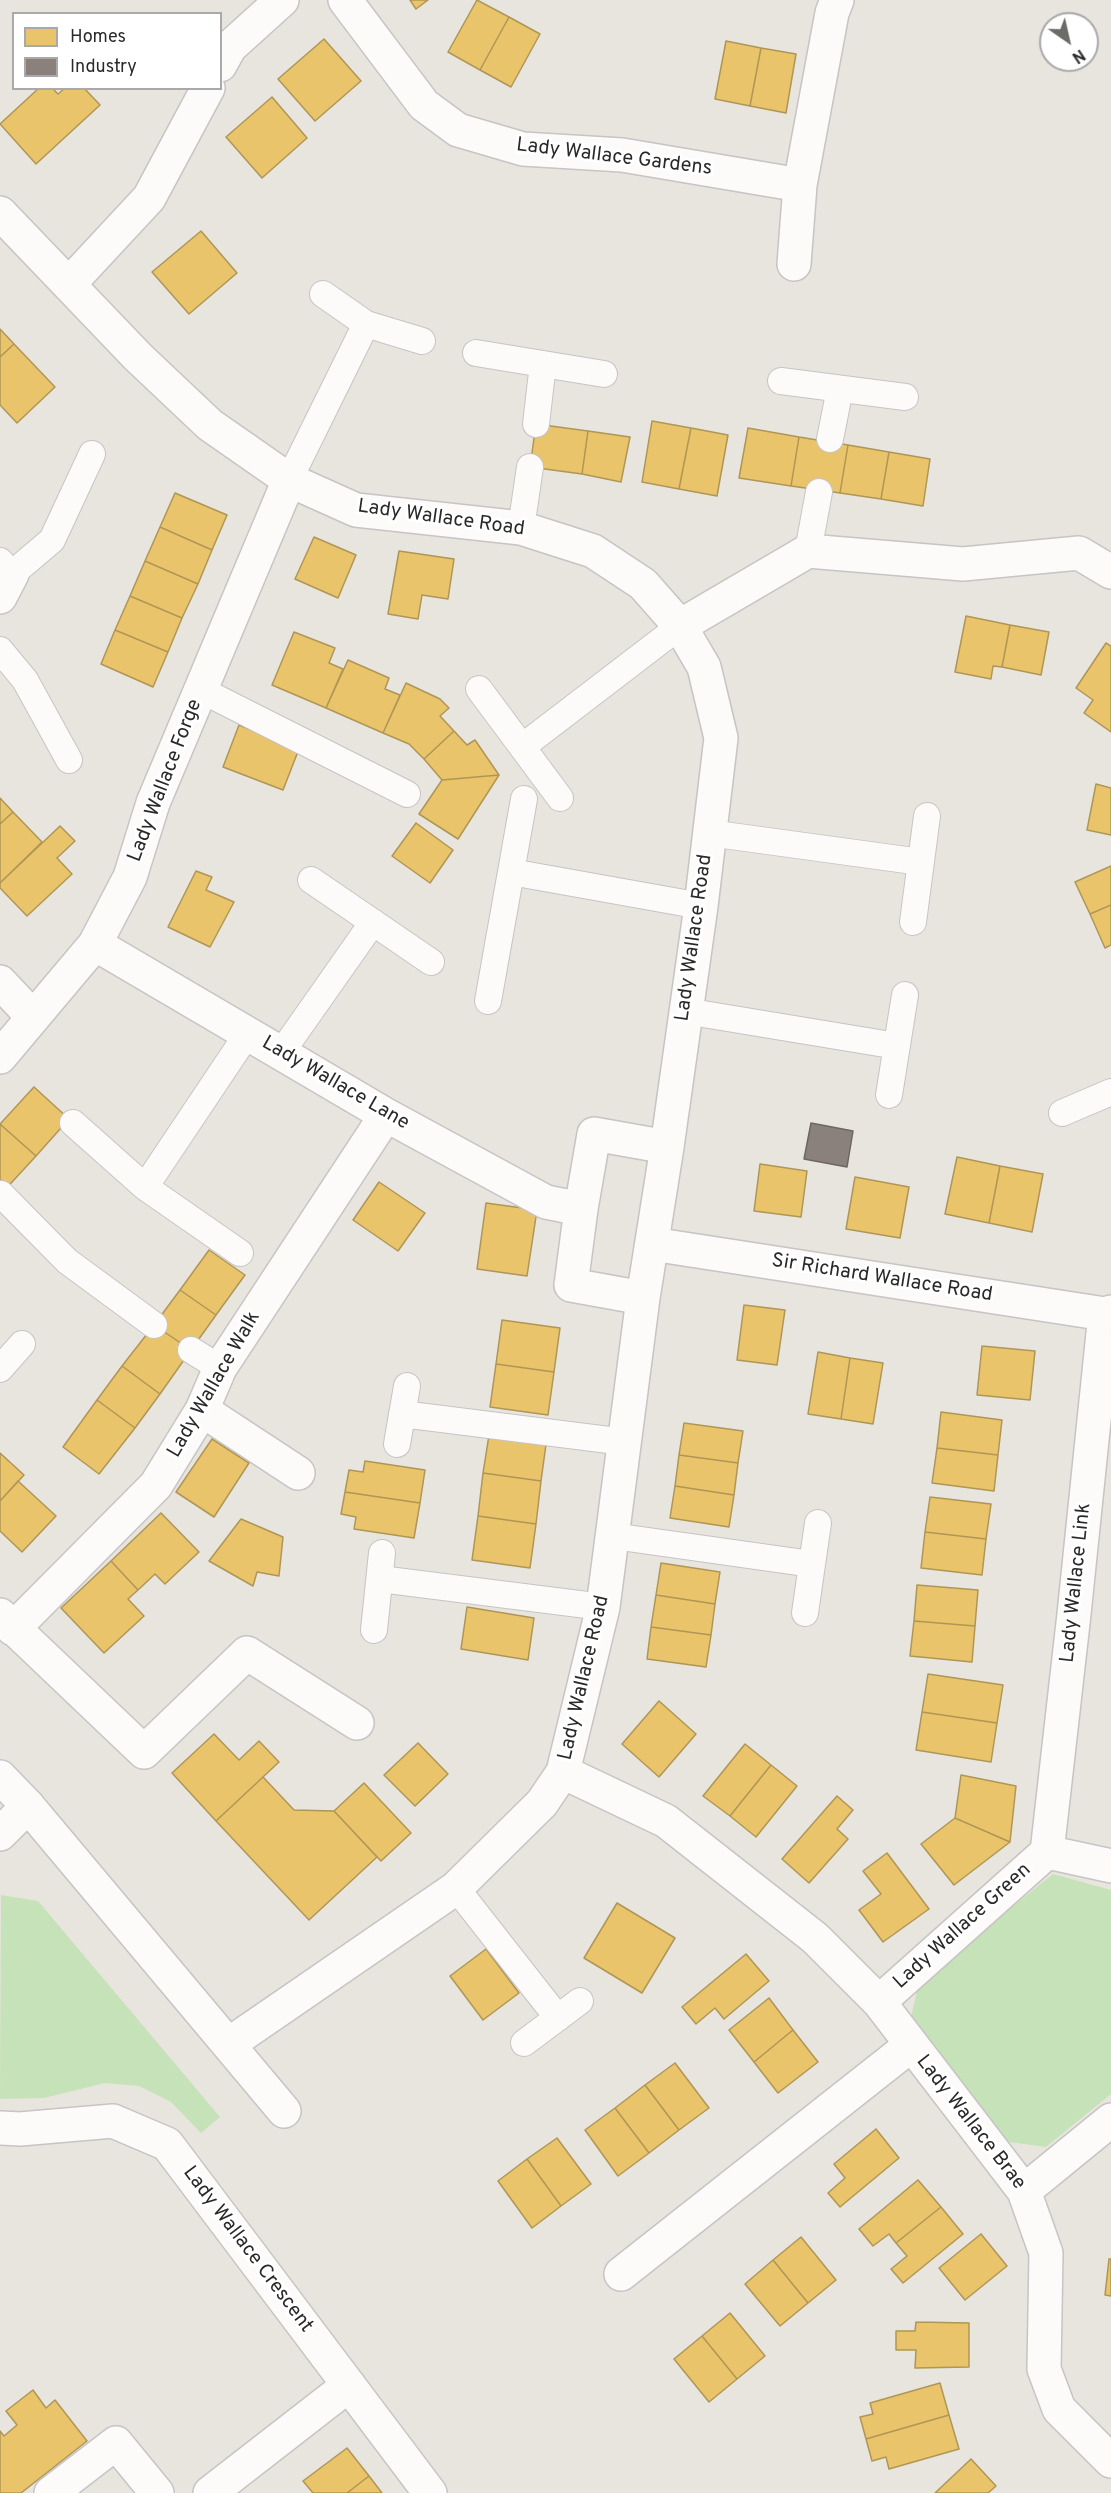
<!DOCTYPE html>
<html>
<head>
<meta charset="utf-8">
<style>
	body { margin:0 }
	#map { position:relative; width:1111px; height:2493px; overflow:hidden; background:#e8e5de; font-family:Overpass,sans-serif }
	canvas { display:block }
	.legend { position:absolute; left:12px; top:12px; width:210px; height:78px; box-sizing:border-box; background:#fff; border:2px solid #a9a9a9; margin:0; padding:8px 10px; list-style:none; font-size:18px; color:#292929 }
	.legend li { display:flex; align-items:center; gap:12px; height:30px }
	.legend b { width:30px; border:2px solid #a9a9a9 }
	.north { position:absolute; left:1039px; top:12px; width:60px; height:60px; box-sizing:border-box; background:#fff; border:2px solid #a9a9a9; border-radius:50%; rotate:146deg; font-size:16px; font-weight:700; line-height:24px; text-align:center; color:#292929 }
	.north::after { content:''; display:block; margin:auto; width:21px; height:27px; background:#6c6b68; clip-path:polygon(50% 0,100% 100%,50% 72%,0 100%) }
</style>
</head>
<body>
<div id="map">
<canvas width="1111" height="2493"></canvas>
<ul class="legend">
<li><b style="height:16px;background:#e9c46a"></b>Homes</li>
<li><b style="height:16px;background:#8a817c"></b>Industry</li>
</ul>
<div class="north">N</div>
</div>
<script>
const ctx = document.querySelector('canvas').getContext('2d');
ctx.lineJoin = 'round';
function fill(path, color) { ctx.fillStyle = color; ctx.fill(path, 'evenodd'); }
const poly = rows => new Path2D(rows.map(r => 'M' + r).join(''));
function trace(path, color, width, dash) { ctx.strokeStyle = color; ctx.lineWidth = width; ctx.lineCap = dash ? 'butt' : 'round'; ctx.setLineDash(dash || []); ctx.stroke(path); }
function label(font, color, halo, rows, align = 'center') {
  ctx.font = font + ' Overpass,sans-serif'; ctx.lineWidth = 6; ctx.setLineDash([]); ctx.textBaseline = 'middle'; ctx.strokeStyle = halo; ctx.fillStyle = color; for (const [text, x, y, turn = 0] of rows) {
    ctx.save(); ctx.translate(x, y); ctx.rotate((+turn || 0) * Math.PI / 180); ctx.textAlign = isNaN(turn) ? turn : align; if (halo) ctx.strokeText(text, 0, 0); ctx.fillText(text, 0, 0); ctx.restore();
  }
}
const green = poly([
	[1053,1874,1111,1890,1111,2094,1046,2147,1009,2142,909,2026,919,1982],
	[1,1895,38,1901,220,2117,201,2133,171,2102,139,2086,105,2083,44,2098,0,2099]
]);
const homes = poly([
	[410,0,428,0,416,9,410,0],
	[477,0,509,17,480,70,448,52,477,0],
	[509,17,540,34,511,87,480,70,509,17],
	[324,39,361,81,315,121,278,79,324,39],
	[726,41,761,48,750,106,715,99,726,41],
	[761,48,796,54,786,113,750,106,761,48],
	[39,88,52,88,58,94,65,88,84,88,100,105,36,164,0,124,39,88],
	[272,97,307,138,262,178,226,137,272,97],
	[201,231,237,273,189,314,152,272,201,231],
	[0,329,14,344,0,357,0,329],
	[14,344,55,387,17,423,0,405,0,357,14,344],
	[652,421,691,428,679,489,642,482,652,421],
	[536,424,588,431,582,474,530,467,536,424],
	[691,428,728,435,717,496,679,489,691,428],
	[748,428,799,437,791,486,739,478,748,428],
	[588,431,630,437,621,482,582,474,588,431],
	[799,437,848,445,840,493,791,486,799,437],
	[848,445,889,452,881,499,840,493,848,445],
	[889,452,930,459,923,506,881,499,889,452],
	[175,493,227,515,212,550,160,527,175,493],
	[160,527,212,550,198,584,145,561,160,527],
	[314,537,356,555,338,598,295,579,314,537],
	[399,551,454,559,448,599,422,595,418,619,388,614,399,551],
	[145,561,198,584,182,618,130,596,145,561],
	[130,596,182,618,168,652,115,630,130,596],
	[966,616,1010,625,1002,667,993,666,991,679,955,672,966,616],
	[1010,625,1049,632,1041,675,1002,667,1010,625],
	[115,630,168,652,153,687,101,664,115,630],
	[294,632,335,648,329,663,343,669,326,708,272,685,294,632],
	[1106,643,1111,646,1111,732,1084,713,1093,700,1076,688,1106,643],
	[348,660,389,678,385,689,400,695,383,733,326,708,348,660],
	[406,683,440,699,449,708,440,716,454,731,424,759,409,744,383,733,406,683],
	[239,725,299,749,283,790,223,767,239,725],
	[454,731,467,745,475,740,499,775,442,780,424,759,454,731],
	[499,775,458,839,419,814,442,780,499,775],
	[1096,784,1111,788,1111,835,1087,830,1096,784],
	[0,798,13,812,0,824,0,798],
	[13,812,42,842,0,883,0,824,13,812],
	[416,823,453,850,430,883,392,856,416,823],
	[60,826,75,841,57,858,72,874,27,916,0,888,0,883,60,826],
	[1111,866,1111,905,1090,914,1075,882,1111,866],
	[196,871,212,877,206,890,234,902,210,947,168,927,196,871],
	[1111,905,1111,945,1105,948,1090,914,1111,905],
	[34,1087,69,1119,36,1156,0,1124,34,1087],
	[0,1124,36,1156,1,1194,0,1193,0,1124],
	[957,1157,1000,1166,989,1223,945,1214,957,1157],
	[760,1164,807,1171,801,1217,754,1211,760,1164],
	[1000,1166,1043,1174,1032,1232,989,1223,1000,1166],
	[855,1177,909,1187,900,1238,846,1229,855,1177],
	[379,1182,425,1213,398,1251,353,1220,379,1182],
	[486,1203,537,1210,527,1276,477,1269,486,1203],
	[209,1250,245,1275,216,1315,180,1290,209,1250],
	[180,1290,216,1315,191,1350,154,1325,180,1290],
	[744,1305,785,1310,777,1365,737,1360,744,1305],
	[502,1320,560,1328,554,1372,496,1364,502,1320],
	[154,1325,191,1350,160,1394,122,1366,154,1325],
	[982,1346,1035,1351,1030,1400,977,1395,982,1346],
	[818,1352,850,1358,841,1419,808,1414,818,1352],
	[850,1358,883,1363,873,1424,841,1419,850,1358],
	[496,1364,554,1372,548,1415,490,1407,496,1364],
	[122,1366,160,1394,135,1428,97,1400,122,1366],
	[97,1400,135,1428,99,1474,63,1447,97,1400],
	[941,1412,1002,1420,998,1455,937,1448,941,1412],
	[684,1423,743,1431,738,1463,679,1455,684,1423],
	[490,1429,547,1437,541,1481,483,1473,490,1429],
	[212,1439,249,1463,214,1517,176,1492,212,1439],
	[937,1448,998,1455,994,1491,932,1483,937,1448],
	[0,1453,24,1475,0,1501,0,1453],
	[679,1455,738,1463,734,1495,675,1486,679,1455],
	[365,1461,425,1470,420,1503,345,1492,349,1470,363,1472,365,1461],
	[483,1473,541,1481,536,1524,478,1516,483,1473],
	[18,1481,56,1516,22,1552,0,1531,0,1501,18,1481],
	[675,1486,734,1495,729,1527,670,1518,675,1486],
	[345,1492,420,1503,414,1538,354,1529,356,1517,341,1514,345,1492],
	[930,1497,991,1504,986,1539,925,1532,930,1497],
	[161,1513,199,1552,165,1584,155,1574,138,1590,111,1561,161,1513],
	[478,1516,536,1524,530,1568,472,1560,478,1516],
	[241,1519,283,1537,279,1576,257,1572,253,1586,209,1561,241,1519],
	[925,1532,986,1539,982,1575,921,1568,925,1532],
	[111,1561,138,1590,128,1599,144,1616,104,1653,61,1608,111,1561],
	[661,1563,720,1572,715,1604,656,1595,661,1563],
	[917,1585,978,1590,975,1626,914,1621,917,1585],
	[656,1595,715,1604,711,1635,651,1627,656,1595],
	[467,1607,534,1618,528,1660,461,1649,467,1607],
	[914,1621,975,1626,972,1662,910,1656,914,1621],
	[651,1627,711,1635,706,1667,647,1659,651,1627],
	[928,1674,1003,1685,997,1723,922,1712,928,1674],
	[659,1701,696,1734,659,1777,622,1744,659,1701],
	[922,1712,997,1723,991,1762,916,1750,922,1712],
	[214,1734,239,1760,259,1741,279,1762,216,1821,172,1773,214,1734],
	[418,1743,448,1774,415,1806,384,1775,418,1743],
	[745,1744,771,1765,730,1816,703,1796,745,1744],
	[771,1765,797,1786,756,1837,730,1816,771,1765],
	[961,1775,1016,1786,1010,1842,955,1818,961,1775],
	[263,1777,294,1810,334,1811,377,1857,309,1920,216,1821,263,1777],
	[364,1783,411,1833,381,1861,334,1811,364,1783],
	[837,1796,853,1810,837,1829,848,1839,809,1883,782,1859,837,1796],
	[955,1818,1010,1842,954,1885,921,1844,955,1818],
	[887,1853,929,1909,883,1942,859,1910,881,1894,863,1871,887,1853],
	[617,1903,675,1938,642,1993,584,1958,617,1903],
	[486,1949,519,1993,483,2020,450,1976,486,1949],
	[746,1954,769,1981,724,2019,715,2008,696,2024,682,2007,746,1954],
	[769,1998,793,2030,754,2062,729,2030,769,1998],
	[793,2030,818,2062,778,2093,754,2062,793,2030],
	[675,2063,709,2108,679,2130,645,2085,675,2063],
	[645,2085,679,2130,649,2153,615,2108,645,2085],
	[615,2108,649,2153,618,2176,585,2130,615,2108],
	[876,2129,899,2158,840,2207,828,2193,845,2178,834,2164,876,2129],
	[557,2138,591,2184,561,2206,527,2159,557,2138],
	[527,2159,561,2206,532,2228,498,2181,527,2159],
	[918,2180,941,2207,896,2243,889,2234,873,2246,859,2229,918,2180],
	[941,2207,963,2234,903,2283,891,2269,907,2256,896,2243,941,2207],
	[981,2234,1007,2266,965,2300,939,2268,981,2234],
	[801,2237,836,2280,808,2303,773,2260,801,2237],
	[1109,2259,1111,2259,1111,2296,1105,2295,1109,2259],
	[773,2260,808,2303,780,2326,745,2284,773,2260],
	[730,2313,765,2356,737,2379,702,2336,730,2313],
	[916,2322,969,2323,969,2367,915,2368,916,2350,896,2350,896,2331,915,2331,916,2322],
	[702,2336,737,2379,709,2402,674,2359,702,2336],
	[940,2383,949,2415,866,2439,860,2417,873,2414,870,2403,940,2383],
	[33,2390,46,2408,55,2400,87,2441,21,2493,0,2493,0,2431,4,2436,17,2425,6,2411,33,2390],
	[949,2415,959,2449,889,2469,886,2457,872,2461,866,2439,949,2415],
	[347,2448,369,2476,347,2493,313,2493,303,2481,347,2448],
	[971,2459,996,2486,988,2493,935,2493,971,2459],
	[369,2476,382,2493,347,2493,369,2476]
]);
const industry = poly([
	[811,1123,853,1131,847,1167,804,1159,811,1123]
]);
const lane = poly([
	[323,294,366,324,422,341],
	[476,353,604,374],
	[781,381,905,397],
	[536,424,543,364],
	[830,439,840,389],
	[289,480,366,324],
	[521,528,530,467],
	[808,551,819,492],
	[0,561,12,574,52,540,92,454],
	[0,650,25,680,69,760],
	[479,689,560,798],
	[201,690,407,794],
	[522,747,680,626],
	[709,833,921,862],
	[511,872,701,906],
	[311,880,431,962],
	[913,922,927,816],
	[488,1001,524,799],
	[685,1011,897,1046],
	[281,1053,373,922],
	[889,1095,905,995],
	[1062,1113,1111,1092],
	[73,1123,145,1187,240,1253],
	[145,1187,248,1033],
	[1,1194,67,1261,154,1325],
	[191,1350,220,1368],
	[0,1369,22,1344],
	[402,1414,625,1442],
	[397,1444,407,1386],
	[613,1536,812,1564],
	[380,1579,603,1607],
	[805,1613,818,1523],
	[374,1630,382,1553],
	[456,1888,558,2018],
	[524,2043,580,2001]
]);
const street = poly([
	[345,0,424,105,458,130,523,149,622,155,800,185],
	[220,65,230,47,282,0],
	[0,213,138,357,210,425,289,480,356,510,521,528,593,551,643,584,680,626,704,667,721,738,701,906,667,1147,643,1298,603,1607,563,1772,542,1803,456,1888,229,2044],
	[794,264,800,185,832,13,837,0],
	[69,284,149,198,208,88],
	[0,597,12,574],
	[680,626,808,551,963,564,1079,553,1111,572],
	[95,944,386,1115,546,1202,581,1209],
	[0,982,33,1017],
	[0,1057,95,944,130,877,153,803,289,480],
	[652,1244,1105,1314,1111,1312],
	[643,1298,571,1285,581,1209,594,1134,667,1147],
	[202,1410,298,1473],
	[0,1615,144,1752,247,1653,357,1723],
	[13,1629,156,1485,202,1410,220,1368,386,1115],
	[563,1772,666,1821,815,1938,879,2002,1024,2191,1046,2253,1044,2369,1059,2409,1111,2461],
	[28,1806,284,2111],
	[1047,1852,1074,1614,1105,1314],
	[1047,1852,1111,1866],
	[879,2002,1047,1852],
	[0,2128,20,2129,113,2121,167,2144,430,2493],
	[1024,2191,1111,2120],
	[621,2274,910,2046],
	[51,2493,116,2443,157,2493],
	[210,2493,349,2385]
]);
const secondary = poly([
	[0,1777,28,1806,0,1834]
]);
const streetNames = [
	["Lady Wallace Gardens",614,158,7],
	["Lady Wallace Road",441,519,8],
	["Lady Wallace Forge",166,781,-69],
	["Lady Wallace Road",695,938,-82],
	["Lady Wallace Lane",335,1084,30],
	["Sir Richard Wallace Road",882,1279,9],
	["Lady Wallace Walk",215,1385,-60],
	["Lady Wallace Link",1077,1583,-84],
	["Lady Wallace Road",585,1678,-77],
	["Lady Wallace Green",963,1927,-42],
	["Lady Wallace Brae",970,2123,52],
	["Lady Wallace Crescent",247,2250,53]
];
fill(green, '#c6e2b8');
fill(homes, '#e9c46a');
trace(homes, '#af9656', 1.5);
fill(industry, '#8a817c');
trace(industry, '#6d6763', 1.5);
trace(lane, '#c6c4c4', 28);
trace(street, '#c6c4c4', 36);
trace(secondary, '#c6c4c4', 36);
trace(lane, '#fcfbfa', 26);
trace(street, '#fcfbfa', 33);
trace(secondary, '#fcfbfa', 33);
label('20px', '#292929', '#fff', streetNames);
</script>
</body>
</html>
